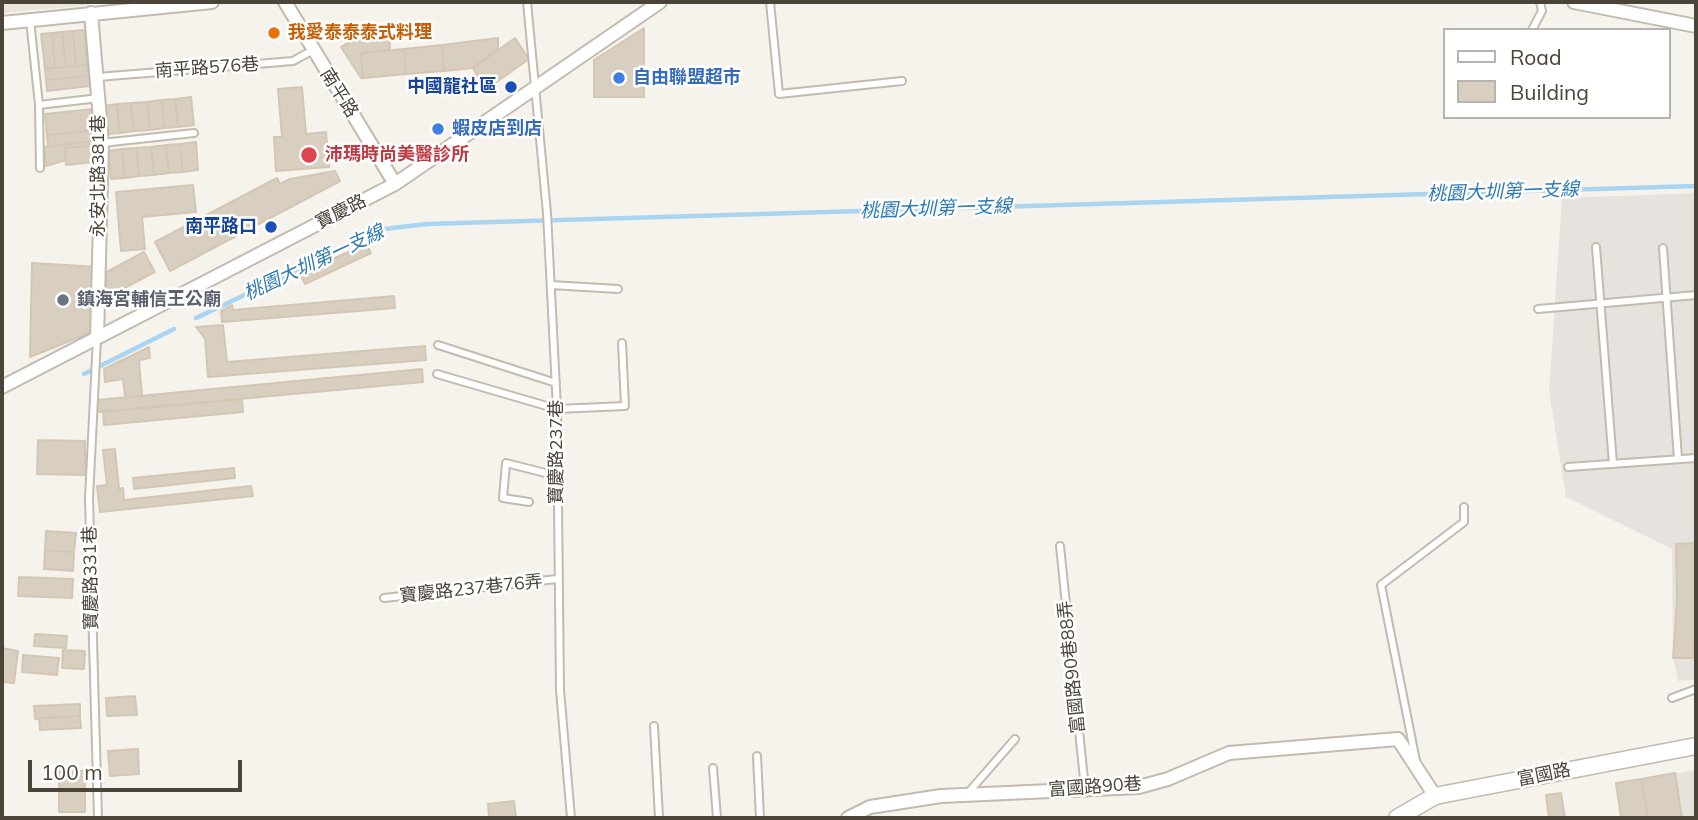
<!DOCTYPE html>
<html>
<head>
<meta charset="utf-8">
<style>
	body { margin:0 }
	#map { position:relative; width:1698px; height:820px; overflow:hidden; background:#f6f3ec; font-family:Mulish,sans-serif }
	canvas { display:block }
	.frame { position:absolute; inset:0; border:4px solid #4b4439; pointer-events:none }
	.legend { position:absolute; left:1443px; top:28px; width:228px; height:91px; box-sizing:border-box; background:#fff; border:2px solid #b7b4b0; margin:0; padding:9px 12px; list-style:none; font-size:21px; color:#4b4439 }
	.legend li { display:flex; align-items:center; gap:14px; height:35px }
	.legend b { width:35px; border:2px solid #b7b4b0 }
	.scale { position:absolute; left:28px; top:760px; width:214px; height:32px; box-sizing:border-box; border:4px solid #4b4439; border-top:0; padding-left:9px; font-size:21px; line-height:24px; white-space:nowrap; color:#4b4439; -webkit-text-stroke:5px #fff; paint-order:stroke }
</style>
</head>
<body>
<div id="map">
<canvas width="1698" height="820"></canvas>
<div class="frame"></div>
<ul class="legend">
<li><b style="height:9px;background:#fff"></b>Road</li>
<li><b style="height:19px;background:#d8cfc1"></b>Building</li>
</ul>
<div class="scale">100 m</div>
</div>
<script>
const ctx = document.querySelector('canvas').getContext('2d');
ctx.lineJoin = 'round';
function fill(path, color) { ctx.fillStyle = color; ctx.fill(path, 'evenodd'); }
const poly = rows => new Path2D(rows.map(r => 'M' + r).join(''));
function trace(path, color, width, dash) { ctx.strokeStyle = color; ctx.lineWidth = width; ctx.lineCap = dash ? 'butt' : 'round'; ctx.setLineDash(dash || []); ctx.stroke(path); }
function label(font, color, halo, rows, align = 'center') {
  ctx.font = font + ' Mulish,"Noto Sans TC",sans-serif'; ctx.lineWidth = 5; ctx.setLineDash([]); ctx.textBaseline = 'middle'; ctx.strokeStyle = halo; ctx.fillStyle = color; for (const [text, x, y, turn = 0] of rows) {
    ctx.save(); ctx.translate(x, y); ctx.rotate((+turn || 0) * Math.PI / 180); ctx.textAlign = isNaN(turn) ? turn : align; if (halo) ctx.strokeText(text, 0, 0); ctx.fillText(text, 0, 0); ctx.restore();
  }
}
const residential = poly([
	[2,2,89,2,89,5,2,13]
]);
const industrial = poly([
	[1696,193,1696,680,1678,681,1673,658,1672,549,1566,497,1549,391,1562,198],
	[1696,770,1696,818,1621,817,1616,783]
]);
const stream = poly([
	[196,318,384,229,427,224,1696,186],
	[84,374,174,329]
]);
const building = poly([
	[644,28,644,97,594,97,594,60,644,28],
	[84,30,87,65,76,66,73,31,84,30],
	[73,31,76,66,66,67,62,32,73,31],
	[389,31,390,50,361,53,363,78,361,78,341,47,362,34,389,31],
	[62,32,66,67,55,68,52,33,62,32],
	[52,33,55,68,45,69,41,34,52,33],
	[498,38,498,48,473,68,444,71,442,45,498,38],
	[515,38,529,59,485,90,473,68,515,38],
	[442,45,444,71,406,74,404,49,442,45],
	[404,49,406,74,363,78,361,53,404,49],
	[87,65,89,76,46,80,45,69,87,65],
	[89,76,90,86,47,91,46,80,89,76],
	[302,87,306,134,326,132,329,167,276,171,274,137,282,137,278,89,302,87],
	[191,97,194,125,178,127,175,99,191,97],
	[175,99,178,127,164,128,162,100,175,99],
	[162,100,164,128,150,130,147,102,162,100],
	[147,102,150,130,134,131,131,103,147,102],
	[131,103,134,131,120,133,117,104,131,103],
	[117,104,120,133,107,134,104,106,117,104],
	[93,109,95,130,47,135,45,114,93,109],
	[91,130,93,141,48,147,47,135,91,130],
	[89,142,90,146,65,148,66,160,46,166,44,147,89,142],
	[196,142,198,170,183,172,180,144,196,142],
	[180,144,183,172,169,173,166,145,180,144],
	[166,145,169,173,154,175,151,147,166,145],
	[93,146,94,162,66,165,65,148,93,146],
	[151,147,154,175,139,176,136,148,151,147],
	[136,148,139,176,125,178,122,149,136,148],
	[122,149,125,178,111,179,108,151,122,149],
	[335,171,340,181,170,271,155,242,277,178,280,184,290,179,335,171],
	[193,185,196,212,142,217,145,249,121,251,116,192,193,185],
	[366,244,371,253,305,284,300,274,366,244],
	[144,252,155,272,107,297,105,273,144,252],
	[32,263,99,267,92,332,30,357,32,263],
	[394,296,395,308,222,322,221,311,232,305,233,310,394,296],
	[223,325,227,362,425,346,426,360,208,377,205,339,196,327,223,325],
	[149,347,150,358,139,360,142,396,125,397,123,379,105,382,104,369,149,347],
	[422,369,423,382,98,412,97,400,422,369],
	[242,399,243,412,104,425,103,412,242,399],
	[38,440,85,441,85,475,37,474,38,440],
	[115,449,119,489,123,488,124,500,251,486,253,496,100,512,97,486,107,485,103,450,115,449],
	[234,468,235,478,134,489,133,478,234,468],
	[46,531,76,533,74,552,45,550,46,531],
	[1696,543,1694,658,1673,658,1677,600,1676,544,1696,543],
	[45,550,74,552,73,571,44,569,45,550],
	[19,577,73,579,72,598,18,596,19,577],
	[35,634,67,636,66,648,34,646,35,634],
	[2,648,18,651,14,683,2,682,2,648],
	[63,650,85,651,84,669,62,668,63,650],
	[23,655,59,658,57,675,22,672,23,655],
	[135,696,137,715,107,716,106,698,135,696],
	[80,704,80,716,35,719,34,706,80,704],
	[80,716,81,728,40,730,39,718,80,716],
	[138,749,139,774,110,776,108,751,138,749],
	[59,771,85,771,85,812,59,812,59,771],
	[1675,773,1682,818,1648,818,1641,779,1675,773],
	[1641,779,1648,818,1621,817,1616,783,1641,779],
	[1561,793,1565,818,1549,818,1546,795,1561,793],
	[514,801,516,818,489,818,488,804,514,801]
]);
const service = poly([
	[527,2,547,213,557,409,560,690,571,818],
	[770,2,779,94,902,81],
	[30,20,39,105,40,168],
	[1532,30,1542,11,1540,2],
	[98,77,293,61,313,50],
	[39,105,99,98],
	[102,143,194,133],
	[1596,247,1613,464],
	[1663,248,1678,459],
	[551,285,618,289],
	[1538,309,1696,295],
	[97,338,89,498,98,818],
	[438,345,556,383],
	[437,374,557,409,625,406,622,343],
	[1568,467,1696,458],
	[529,502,503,498,506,463,557,476],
	[1060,546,1085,789],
	[384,598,557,579],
	[1672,698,1696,689],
	[654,726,659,818],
	[757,756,760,818],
	[1416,761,1381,585,1464,522,1464,507],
	[713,768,717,818],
	[967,794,1015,739]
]);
const minor = poly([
	[285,2,395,184],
	[1574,2,1696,26],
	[91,13,102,143,97,338],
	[2,23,212,2],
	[2,387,395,184,660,2],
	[848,818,870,807,941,796,1139,787,1168,779,1229,753,1398,739,1435,796]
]);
const tertiary = poly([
	[1397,818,1435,796,1696,746]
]);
const markers = [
	[274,33,7,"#e8710a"],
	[619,78,7,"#3f7fe0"],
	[511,87,7,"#1a4fb4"],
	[438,129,7,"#3f7fe0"],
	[309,155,9,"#e0444e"],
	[271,227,7,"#1a4fb4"],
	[63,300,7,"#6b7280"]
];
const foodNames = [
	["我愛泰泰泰式料理",288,33]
];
const streetNames = [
	["南平路576巷",207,68,-4],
	["南平路",339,93,58],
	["永安北路381巷",99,176,-90],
	["寶慶路",341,212,-27],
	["寶慶路237巷",557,452,-90],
	["寶慶路331巷",91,578,-91],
	["寶慶路237巷76弄",471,589,-6],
	["富國路90巷88弄",1072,667,-96],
	["富國路",1544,775,-11],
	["富國路90巷",1095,787,-4]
];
const shopNames = [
	["自由聯盟超市",633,78],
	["蝦皮店到店",452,129]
];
const transitNames = [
	["中國龍社區",497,87],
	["南平路口",257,227]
];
const healthNames = [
	["沛瑪時尚美醫診所",325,155]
];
const worshipNames = [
	["鎮海宮輔信王公廟",77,300]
];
const waterNames = [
	["桃園大圳第一支線",1503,192,-2],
	["桃園大圳第一支線",936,209,-2],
	["桃園大圳第一支線",314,263,-25]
];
fill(residential, '#eae5da');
fill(industrial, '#e6e2dd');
trace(stream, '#a9d4f2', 4.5);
fill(building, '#d8cfc1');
trace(building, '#d3c7b4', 2);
trace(service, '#c2bbae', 10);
trace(minor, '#c2bbae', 16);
trace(tertiary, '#c2bbae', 19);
trace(service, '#fff', 6);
trace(minor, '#fff', 12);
trace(tertiary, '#fff', 16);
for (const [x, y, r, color] of markers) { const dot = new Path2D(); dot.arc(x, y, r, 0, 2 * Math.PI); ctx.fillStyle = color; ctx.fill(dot); trace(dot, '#fff', 2.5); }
label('bold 18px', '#c56008', '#fff', foodNames, 'left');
label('18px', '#4b4439', '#fff', streetNames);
label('bold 18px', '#366cbe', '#fff', shopNames, 'left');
label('bold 18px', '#164399', '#fff', transitNames, 'right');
label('bold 18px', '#be3a42', '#fff', healthNames, 'left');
label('bold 18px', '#5b616d', '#fff', worshipNames, 'left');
label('italic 19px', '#2e7ab2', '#fff', waterNames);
</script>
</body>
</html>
